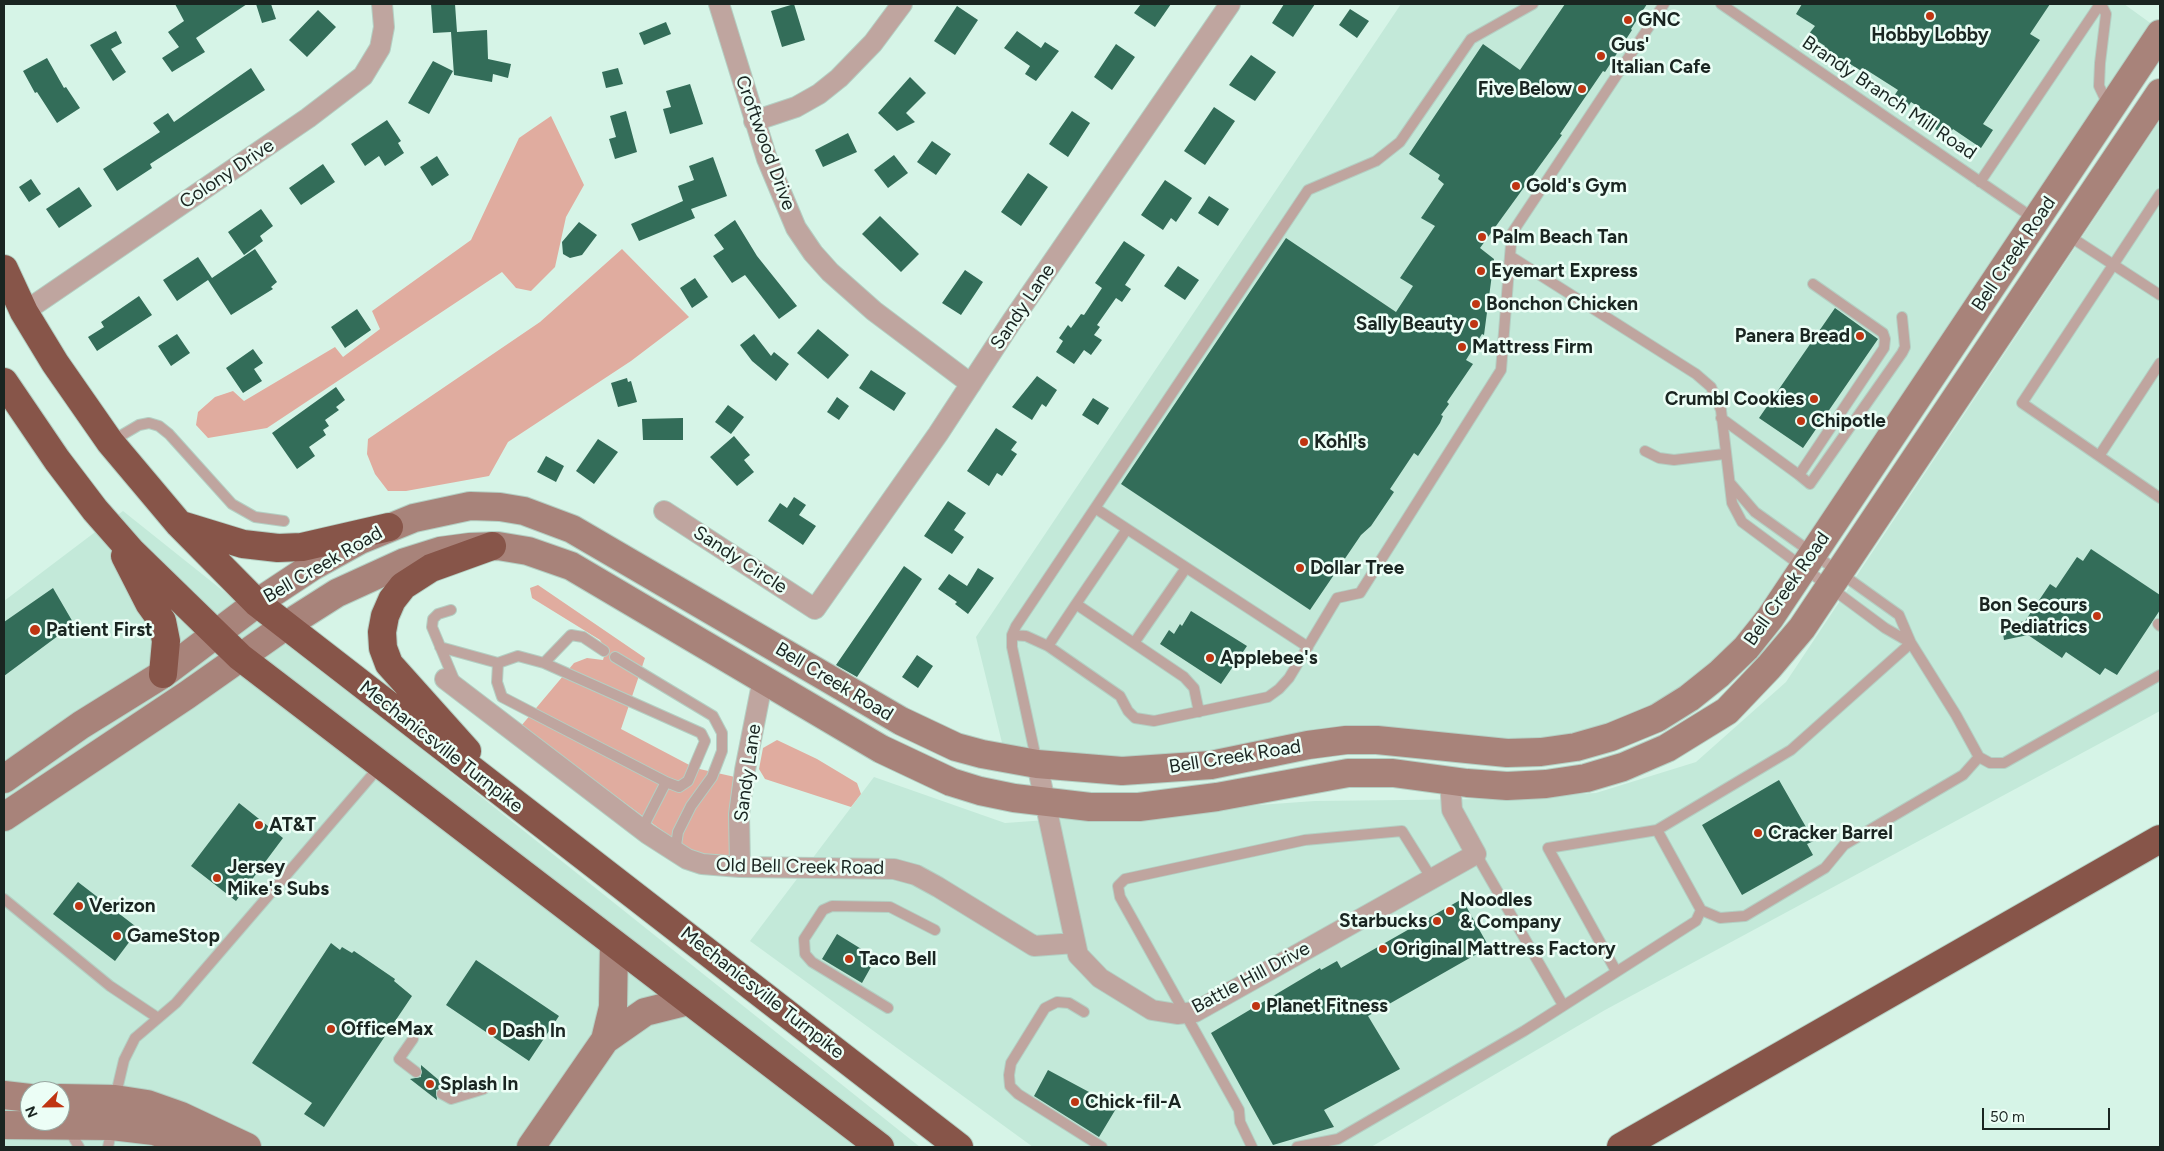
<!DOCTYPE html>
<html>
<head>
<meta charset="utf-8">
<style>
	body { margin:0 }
	#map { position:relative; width:2164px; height:1151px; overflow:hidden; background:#d6f4e7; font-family:Figtree,sans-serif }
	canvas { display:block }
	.frame { position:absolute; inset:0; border:5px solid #1a2521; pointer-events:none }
	.north { position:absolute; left:20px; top:1081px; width:50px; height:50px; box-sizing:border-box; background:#ecfef6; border:1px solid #98a7a1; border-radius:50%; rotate:247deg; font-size:14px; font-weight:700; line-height:20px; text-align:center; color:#1a2521 }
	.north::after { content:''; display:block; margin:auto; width:18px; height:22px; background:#bf3512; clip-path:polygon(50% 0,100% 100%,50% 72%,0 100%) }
	.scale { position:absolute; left:1982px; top:1108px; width:128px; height:22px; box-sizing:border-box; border:2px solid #1a2521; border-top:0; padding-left:6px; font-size:15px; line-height:18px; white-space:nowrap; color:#1a2521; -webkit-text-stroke:4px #ecfef6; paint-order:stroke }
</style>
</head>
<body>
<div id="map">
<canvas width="2164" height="1151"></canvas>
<div class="frame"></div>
<div class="north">N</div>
<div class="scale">50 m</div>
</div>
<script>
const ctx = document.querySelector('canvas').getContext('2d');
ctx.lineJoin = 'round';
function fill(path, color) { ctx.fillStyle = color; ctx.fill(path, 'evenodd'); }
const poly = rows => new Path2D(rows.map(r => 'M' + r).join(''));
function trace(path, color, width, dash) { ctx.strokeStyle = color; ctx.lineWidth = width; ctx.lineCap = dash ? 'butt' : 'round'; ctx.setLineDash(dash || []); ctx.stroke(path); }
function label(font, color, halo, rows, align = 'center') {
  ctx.font = font + ' Figtree,sans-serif'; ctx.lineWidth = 5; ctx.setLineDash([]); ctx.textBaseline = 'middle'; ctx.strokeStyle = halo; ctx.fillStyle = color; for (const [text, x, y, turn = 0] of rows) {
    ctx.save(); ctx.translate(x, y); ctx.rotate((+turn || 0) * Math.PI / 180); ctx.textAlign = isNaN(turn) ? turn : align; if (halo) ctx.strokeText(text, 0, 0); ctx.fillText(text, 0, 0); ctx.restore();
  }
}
const built = poly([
	[1401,4,2124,4,2160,30,1746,648,1611,737,1416,743,1249,757,1006,759,976,637],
	[2160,120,2160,711,1605,1010,1371,1147,1033,1147,750,941,874,777,1005,823,1315,801,1492,799,1596,793,1696,762,1786,682],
	[123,511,920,1147,4,1147,4,601],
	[30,1091,60,1091,60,1121,30,1121]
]);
const green = poly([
	[551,116,584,185,566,217,555,267,531,291,516,288,502,272,267,428,208,438,196,425,198,412,215,397,233,391,244,401,335,347,343,357,380,329,372,311,471,240,519,138],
	[622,249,689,317,631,361,508,442,489,476,406,491,388,491,375,474,367,454,368,439,540,322],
	[538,585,645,658,621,729,695,768,735,777,731,853,727,858,721,859,691,852,521,726,574,663,587,658,603,660,606,649,600,640,532,598,530,588],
	[777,740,817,759,857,783,861,794,851,807,765,779,759,769,763,748]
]);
const building = poly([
	[175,4,247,4,196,38,205,52,172,72,162,58,179,47,168,32,184,21],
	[256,4,271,4,276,19,262,23],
	[431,4,455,4,457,32,487,30,488,59,511,64,508,78,493,74,492,82,454,75,451,32,433,33],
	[794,4,805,40,782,47,771,11],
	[1141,4,1171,4,1155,27,1134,13],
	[1284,4,1315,4,1293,37,1272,23],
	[1565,4,1647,4,1631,29,1632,30,1605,72,1603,71,1560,134,1562,135,1480,248,1494,259,1484,335,1482,334,1466,360,1473,364,1447,402,1449,404,1441,415,1443,416,1440,423,1418,456,1414,453,1390,489,1394,492,1371,526,1361,535,1310,610,1121,484,1286,238,1396,312,1413,286,1400,278,1435,226,1421,218,1444,184,1438,179,1440,175,1409,154,1483,44,1520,70],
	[1802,4,2050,4,2030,34,2040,40,1983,124,1993,130,1981,148,1953,129,1947,137,1932,127,1937,119,1911,102,1907,109,1892,99,1898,90,1865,69,1863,72,1847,62,1845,65,1823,50,1825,46,1808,35,1815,26,1796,14],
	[957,6,978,20,955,55,934,41],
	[1350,9,1369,21,1357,38,1339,25],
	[318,10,336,27,307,57,289,40],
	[666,22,671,34,644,45,639,33],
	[116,31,122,43,111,49,126,72,113,81,90,45],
	[1017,31,1041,48,1045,42,1059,51,1036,81,1025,74,1030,66,1004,48],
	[1116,44,1135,57,1112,90,1094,77],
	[1251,55,1276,72,1255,101,1229,85],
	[47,58,64,88,66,87,80,108,57,123,37,92,35,93,23,71],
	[433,61,453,71,429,114,408,103],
	[251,68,265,90,150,164,152,168,117,191,103,169,160,132,153,123,168,113,174,122],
	[618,68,623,84,606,88,602,72],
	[910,77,926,93,906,113,915,122,897,131,878,113],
	[690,84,703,124,670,134,663,109,671,107,666,91],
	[1214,107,1235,121,1205,165,1184,151],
	[626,111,637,152,615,159,609,139,616,137,610,116],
	[1072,111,1090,123,1068,157,1049,144],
	[387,120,401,141,398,143,404,153,385,166,379,156,365,166,351,144],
	[848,133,857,152,823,167,815,150],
	[932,141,951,154,936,175,917,162],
	[894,155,908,173,888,188,874,170],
	[437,156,449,175,432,186,420,167],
	[713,157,727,196,691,209,695,218,639,241,631,224,683,201,678,186,694,180,689,166],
	[323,164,335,182,301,205,289,188],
	[1028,173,1048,187,1021,226,1001,212],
	[31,179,41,194,29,202,19,187],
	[1165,180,1192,198,1176,222,1171,218,1163,230,1141,215],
	[79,187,92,206,59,228,46,209],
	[1209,196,1229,209,1218,226,1198,213],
	[261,209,273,226,260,236,263,241,244,255,228,232],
	[880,216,919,254,901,272,862,234],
	[735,220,757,256,797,306,779,319,745,275,732,283,713,256,724,249,714,235],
	[579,222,597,235,582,255,570,258,563,254,562,242],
	[1124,241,1145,255,1125,285,1131,289,1122,302,1116,298,1097,325,1100,327,1094,335,1102,340,1091,355,1084,350,1074,364,1056,352,1063,341,1059,338,1068,325,1071,328,1081,314,1084,315,1102,288,1095,283],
	[255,249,277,282,271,287,273,289,231,315,208,280,177,301,163,280,198,257,212,278],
	[1178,266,1199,280,1185,300,1164,286],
	[965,270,983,282,961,315,942,303],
	[695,278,708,297,692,308,680,288],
	[139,296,152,315,97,351,88,337,104,327,101,322],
	[1835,308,1878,339,1803,448,1759,418],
	[357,309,371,330,345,348,331,327],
	[818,329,849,355,828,379,797,353],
	[177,334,190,353,171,366,158,346],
	[754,334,771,356,774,352,789,364,776,381,752,361,740,345],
	[253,349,263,363,254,369,262,381,243,393,226,368],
	[871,370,906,393,894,411,859,388],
	[1037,376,1057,390,1046,407,1042,404,1032,420,1012,407],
	[627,378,628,382,631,381,637,402,618,407,611,383],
	[336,387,345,400,336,407,339,410,325,420,329,426,323,430,326,435,309,447,315,456,297,469,272,433],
	[837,397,849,406,839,420,827,412],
	[1093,398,1109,408,1098,425,1082,415],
	[728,405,744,417,731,434,715,422],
	[683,418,683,440,643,440,642,419],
	[996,428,1017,442,1011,450,1017,454,1002,476,997,473,989,486,967,471],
	[734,436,750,455,744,460,754,472,737,486,710,457],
	[598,439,618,452,594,484,576,471],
	[546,456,564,466,556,482,537,472],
	[794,497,806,505,799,515,816,526,803,545,768,521,780,503,787,508],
	[948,501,966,513,954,530,964,537,952,554,924,536],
	[2091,549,2160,595,2160,610,2117,675,2105,668,2100,675,2066,652,2062,658,2028,635,2004,640,2002,626,2025,621,2050,584,2056,588,2077,557,2083,561],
	[904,566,922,579,857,677,836,665],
	[978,568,994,578,968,614,955,604,957,602,938,589,949,574,967,586],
	[53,588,74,624,4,676,4,622],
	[1191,611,1247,646,1221,684,1160,644,1169,630,1174,634,1180,624,1182,626],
	[917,655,933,666,918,688,902,677],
	[1779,780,1814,841,1807,844,1813,855,1742,895,1702,825],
	[239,803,283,838,236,901,191,866],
	[78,882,139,929,115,961,53,914],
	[1462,899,1489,947,1368,1016,1400,1069,1324,1110,1334,1127,1273,1145,1211,1033,1320,968,1321,970,1337,961,1341,968],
	[837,934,876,958,862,983,822,959],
	[331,943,340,950,342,947,352,953,354,951,395,979,394,981,412,996,324,1127,304,1114,312,1103,252,1063],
	[476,960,559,1016,529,1061,446,1005],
	[421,1065,447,1087,436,1090,437,1100,410,1079,421,1077],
	[1048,1070,1117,1107,1099,1137,1034,1096]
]);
const lane = poly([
	[1664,4,1512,233,1510,256,1696,374,1711,387,1721,410,1732,503,1742,522,1885,628,1911,643],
	[1721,4,2036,220],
	[2101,4,2106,14,2100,63,2099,86,2109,107],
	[1980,182,2100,4],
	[2066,234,2160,295],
	[2160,363,2099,456,2160,498],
	[1721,418,1799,475,1884,348,1885,339,1883,333,1813,284],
	[110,442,139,425,149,423,159,426,169,434,232,504,255,517,284,521],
	[1645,451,1659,458,1674,460,1724,454],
	[2099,456,2022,403,2160,194],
	[1799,475,1810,484,1902,353,1905,347,1902,317],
	[1730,483,1755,512,1899,615,1911,643,1956,715,1979,757,1990,763,2004,763,2160,675],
	[1095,508,1308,647],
	[1127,529,1076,604,1184,677,1194,688,1199,712],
	[451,610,438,614,433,619,432,627,455,682],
	[2158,624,2160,626],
	[1012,635,1026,636,1048,646,1120,696,1128,711,1135,718,1154,721,1268,697,1279,689,1289,678,1337,598,1360,593,1501,370,1510,256],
	[1134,643,1186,568],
	[1911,643,1791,750,1657,830,1701,910,1720,918,1745,916,1825,868,1844,845,1963,775,1979,757],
	[1048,646,1076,604],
	[440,647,498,663,518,656,544,663,701,733,705,741,688,781,679,787,666,782,502,697,497,682,498,663],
	[615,657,713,716,722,733,722,751,712,777,691,806,678,832,675,852],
	[544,663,571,635,583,637,604,651],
	[1037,763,1012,647,1012,635,1016,626,1308,190,1376,161,1400,142,1471,39,1533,4],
	[642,829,666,782],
	[1476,854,1563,1005],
	[4,899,110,986,158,1018],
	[1616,971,1548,848,1657,830],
	[888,1008,812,962,805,954,804,939,823,910,832,906,890,907,935,930],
	[1084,1012,1069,1003,1057,1002,1045,1008,1011,1063,1009,1075,1010,1086,1018,1094,1102,1147],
	[413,1039,399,1059,416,1072],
	[442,1094,451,1099,484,1089],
	[115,1098,124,1060,135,1038,176,1003,380,766],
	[68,1128,79,1147],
	[108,1147,112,1128],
	[1252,1147,1240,1122,1239,1110,1120,897,1118,886,1125,879,1305,840,1402,831,1432,879],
	[1297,1147,1338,1139,1524,1031,1696,921,1701,910]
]);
const street = poly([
	[719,4,767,159,796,228,813,253,830,272,874,311,971,384],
	[754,121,796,107,819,94,839,78,873,43,902,4],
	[24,312,308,118,363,76,380,48,384,27,382,4],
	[664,511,815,609,938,434,1012,321,1230,4],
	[445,679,648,834,687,859,702,864,740,867,894,869,916,875,938,887,1034,946,1075,943],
	[1037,764,1078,955,1100,978,1152,1010,1177,1014,1195,1012,1476,854,1452,810,1450,780],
	[740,867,739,814,745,770,763,679]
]);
const secondary = poly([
	[4,779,81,725,163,674,257,603,313,566,360,540,414,518,470,506,500,507,524,511,572,529,901,721,956,747,982,754,1037,764,1122,771,1211,765,1308,745,1346,740,1377,740,1507,753,1541,752,1576,747,1611,737,1657,718,1689,698,1719,674,1746,648,1770,618,2160,34],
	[4,817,187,695,285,626,337,593,405,562,440,551,470,547,498,546,528,551,571,566,881,749,951,782,980,791,1014,798,1090,807,1139,807,1217,797,1348,773,1393,773,1467,783,1507,786,1546,784,1586,778,1623,767,1667,748,1727,711,1769,667,1802,628,2160,93],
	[605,1040,613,1007,614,944],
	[4,1095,30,1098],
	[60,1098,115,1099,147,1104,181,1116,247,1147],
	[4,1125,112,1126,154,1131,200,1147],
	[531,1147,605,1040,645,1012,689,1001]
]);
const highway = poly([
	[4,269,24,312,55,363,110,442,179,524,257,603,959,1147],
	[4,382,57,460,95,510,131,551,240,657,880,1147],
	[181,525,243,544,278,548,302,547,389,527],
	[125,556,149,603,162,621,166,641,163,674],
	[467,751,389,664,383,648,382,632,385,616,392,600,403,586,431,568,492,546],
	[1621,1147,2160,839]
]);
const markers = [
	[1930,16,5,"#bf3512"],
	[1628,20,5,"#bf3512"],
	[1601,56,5,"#bf3512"],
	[1582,89,5,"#bf3512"],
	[1516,186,5,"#bf3512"],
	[1482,237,5,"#bf3512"],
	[1481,271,5,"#bf3512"],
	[1476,304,5,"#bf3512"],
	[1474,324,5,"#bf3512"],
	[1860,336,5,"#bf3512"],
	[1462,347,5,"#bf3512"],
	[1814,399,5,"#bf3512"],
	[1801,421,5,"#bf3512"],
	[1304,442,5,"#bf3512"],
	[1300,568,5,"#bf3512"],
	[2097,616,5,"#bf3512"],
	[35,630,6,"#bf3512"],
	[1210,658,5,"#bf3512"],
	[259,825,5,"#bf3512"],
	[1758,833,5,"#bf3512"],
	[217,878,5,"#bf3512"],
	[79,906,5,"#bf3512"],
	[1450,911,5,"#bf3512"],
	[1437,921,5,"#bf3512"],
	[117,936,5,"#bf3512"],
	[1383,949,5,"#bf3512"],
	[849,959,5,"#bf3512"],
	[1256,1006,5,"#bf3512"],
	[331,1029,5,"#bf3512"],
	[492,1031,5,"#bf3512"],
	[430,1084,5,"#bf3512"],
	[1075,1102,5,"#bf3512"]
];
const poiNames = [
	["GNC",1638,20],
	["Hobby Lobby",1930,35,"center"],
	["Gus'",1611,45],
	["Italian Cafe",1611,67],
	["Five Below",1572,89,"right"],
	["Gold's Gym",1526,186],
	["Palm Beach Tan",1492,237],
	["Eyemart Express",1491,271],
	["Bonchon Chicken",1486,304],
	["Sally Beauty",1464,324,"right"],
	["Panera Bread",1850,336,"right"],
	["Mattress Firm",1472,347],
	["Crumbl Cookies",1804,399,"right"],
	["Chipotle",1811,421],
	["Kohl's",1314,442],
	["Dollar Tree",1310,568],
	["Bon Secours",2087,605,"right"],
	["Pediatrics",2087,627,"right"],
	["Patient First",46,630],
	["Applebee's",1220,658],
	["AT&T",269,825],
	["Cracker Barrel",1768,833],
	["Jersey",227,867],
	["Mike's Subs",227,889],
	["Noodles",1460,900],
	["& Company",1460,922],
	["Verizon",89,906],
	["Starbucks",1427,921,"right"],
	["GameStop",127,936],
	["Original Mattress Factory",1393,949],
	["Taco Bell",859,959],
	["Planet Fitness",1266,1006],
	["OfficeMax",341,1029],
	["Dash In",502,1031],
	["Splash In",440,1084],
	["Chick-fil-A",1085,1102]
];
const streetNames = [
	["Brandy Branch Mill Road",1889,98,34],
	["Croftwood Drive",765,143,70],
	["Colony Drive",227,174,-34],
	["Bell Creek Road",2014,254,-56],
	["Sandy Lane",1023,307,-56],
	["Sandy Circle",740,560,33],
	["Bell Creek Road",323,565,-30],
	["Bell Creek Road",1787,589,-55],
	["Bell Creek Road",834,682,31],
	["Mechanicsville Turnpike",441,747,38],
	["Bell Creek Road",1235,757,-9],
	["Sandy Lane",748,773,-82],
	["Old Bell Creek Road",800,867,1],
	["Battle Hill Drive",1251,978,-28],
	["Mechanicsville Turnpike",762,993,38]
];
fill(built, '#c3e9d9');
fill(green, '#e0ac9f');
fill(building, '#336d59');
trace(lane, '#b4cfc3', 12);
trace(street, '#b4cfc3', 22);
trace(secondary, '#b4cfc3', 30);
trace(highway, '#b4cfc3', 30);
trace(lane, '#bfa59f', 10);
trace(street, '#bfa59f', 20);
trace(secondary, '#a8837a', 28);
trace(highway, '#875549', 28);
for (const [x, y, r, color] of markers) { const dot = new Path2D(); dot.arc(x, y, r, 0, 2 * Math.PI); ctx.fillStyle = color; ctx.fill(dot); trace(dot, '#ecfef6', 2); }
label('bold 19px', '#1a2521', '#ecfef6', poiNames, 'left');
label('19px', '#1a2521', '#ecfef6', streetNames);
</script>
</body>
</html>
